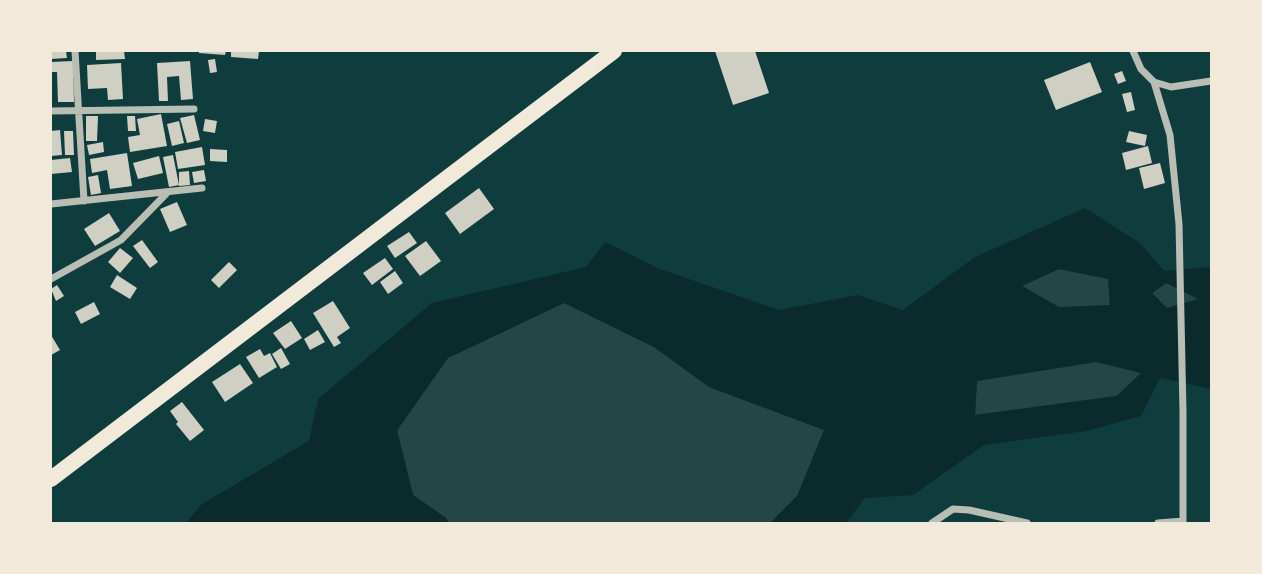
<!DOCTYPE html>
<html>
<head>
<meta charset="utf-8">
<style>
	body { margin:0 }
	#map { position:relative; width:1262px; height:574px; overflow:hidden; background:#0f3d3e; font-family:Figtree,sans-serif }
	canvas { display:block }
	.frame { position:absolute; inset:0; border:52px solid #f1e9da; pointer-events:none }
</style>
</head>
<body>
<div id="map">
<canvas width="1262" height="574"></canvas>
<div class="frame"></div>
</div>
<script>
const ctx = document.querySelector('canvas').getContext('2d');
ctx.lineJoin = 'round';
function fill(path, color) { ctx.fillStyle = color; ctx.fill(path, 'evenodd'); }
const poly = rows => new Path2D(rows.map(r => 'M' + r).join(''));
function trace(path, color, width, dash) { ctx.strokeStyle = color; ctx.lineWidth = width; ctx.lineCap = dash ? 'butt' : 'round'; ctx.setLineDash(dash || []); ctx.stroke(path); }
const green = poly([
	[1059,269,1109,279,1110,306,1059,308,1021,286],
	[1167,283,1199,299,1167,308,1152,293],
	[564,303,654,347,709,387,825,430,797,496,770,523,449,523,446,518,413,495,397,431,448,358],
	[1096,361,1141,373,1117,396,975,415,977,381]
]);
const water = poly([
	[1085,208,1140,243,1164,271,1211,267,1211,389,1160,378,1141,416,1086,431,984,445,913,495,865,498,846,523,770,523,797,496,824,430,709,387,654,347,564,303,448,358,397,430,413,495,446,518,449,523,186,523,202,504,309,441,318,399,432,303,586,267,605,242,657,268,779,310,858,295,903,310,975,257],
	[1059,269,1108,279,1110,305,1059,307,1022,286],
	[1166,283,1198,299,1167,308,1152,293],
	[1096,362,1141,373,1117,396,975,415,977,381]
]);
const building = poly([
	[51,51,66,51,67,58,51,59],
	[96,51,124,51,125,59,96,60],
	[199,51,226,51,225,55,199,53],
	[231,51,259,51,258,59,231,57],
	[715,51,755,51,769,93,733,105],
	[215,59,217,72,210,73,208,60],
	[73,61,74,102,58,102,57,72,51,72,51,62],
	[190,61,193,99,181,100,179,76,167,77,168,101,159,101,157,63],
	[1090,62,1102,92,1056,110,1044,80],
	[121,63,123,99,108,100,107,88,88,89,87,65],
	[1122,71,1126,81,1118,84,1114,74],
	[1131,92,1135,110,1127,112,1122,94],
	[161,114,167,146,130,152,128,137,140,135,137,119],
	[194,115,200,140,187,143,180,118],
	[86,116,98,116,97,141,86,141],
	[127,116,135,116,136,131,128,131],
	[205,119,217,121,215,133,203,131],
	[179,121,184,143,172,146,167,124],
	[60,130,62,155,51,156,51,131],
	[64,131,73,131,74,155,65,155],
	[1129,131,1147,135,1145,146,1126,142],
	[103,142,104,152,89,155,87,145],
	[1148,146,1152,163,1126,170,1122,153],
	[202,147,205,165,178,169,175,152],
	[210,149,227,150,227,162,210,161],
	[127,153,132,186,110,189,107,170,92,173,90,159],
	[173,155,179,185,169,187,163,157],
	[159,156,163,173,138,179,133,163],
	[70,158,72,172,51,174,51,160],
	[1160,163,1165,183,1144,189,1139,168],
	[204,170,206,181,194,183,192,172],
	[189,171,190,185,179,186,179,172],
	[98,175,101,193,91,195,88,177],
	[479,188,494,209,460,234,445,213],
	[177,202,187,225,170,232,160,209],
	[109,213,120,231,95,246,84,229],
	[409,232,417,243,395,258,387,246],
	[142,240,158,262,150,268,133,246],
	[426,241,441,261,420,276,405,256],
	[120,248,133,258,120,273,108,262],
	[385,258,393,269,372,285,363,273],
	[229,262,237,270,219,288,211,280],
	[395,271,403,283,388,294,380,282],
	[117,275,137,288,130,299,110,287],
	[57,285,64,296,56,301,51,289],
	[333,301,350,328,337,337,341,343,334,347,313,313],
	[94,302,100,314,81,324,75,312],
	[291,321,302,338,285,349,273,333],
	[318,330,325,342,310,350,304,339],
	[51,335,60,350,51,355],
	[281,348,290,364,281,369,272,354],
	[260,349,264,356,270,353,277,367,259,378,246,357],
	[240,364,253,383,225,402,212,382],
	[182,402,204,430,190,441,176,424,178,422,170,411]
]);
const minor = poly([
	[75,51,84,201],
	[1133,51,1141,69,1154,82,1171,87,1211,81],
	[1154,82,1170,135,1179,224,1183,412,1183,523],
	[51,111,194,109],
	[51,204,202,188],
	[51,279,121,240,166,194],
	[932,523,953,509,969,510,1027,523],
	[1158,523,1183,521]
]);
const primary = poly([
	[51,479,614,51]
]);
fill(green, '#244646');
fill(water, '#0a2a2b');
fill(building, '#cfcfc3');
trace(minor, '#b8beb3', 7);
trace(primary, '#f1e9da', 16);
</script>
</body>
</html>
